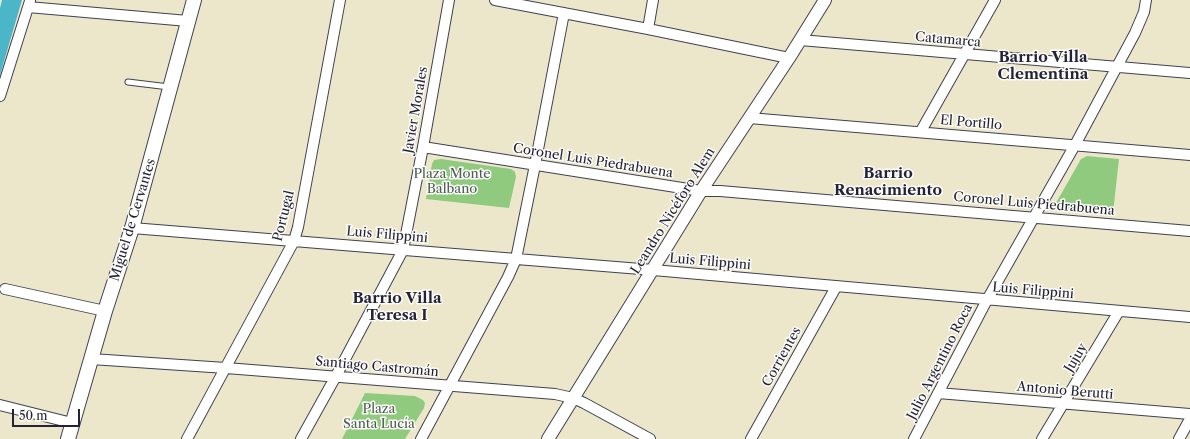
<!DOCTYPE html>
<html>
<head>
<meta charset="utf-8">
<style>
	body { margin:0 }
	#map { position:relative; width:1190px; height:439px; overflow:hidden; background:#ece7cb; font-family:"Libre Caslon Text",serif }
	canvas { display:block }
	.scale { position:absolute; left:12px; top:409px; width:68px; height:18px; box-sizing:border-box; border:2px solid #22223b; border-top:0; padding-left:5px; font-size:12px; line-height:14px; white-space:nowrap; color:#22223b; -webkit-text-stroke:3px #fdfcf7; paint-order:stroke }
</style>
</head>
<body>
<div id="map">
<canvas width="1190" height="439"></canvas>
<div class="scale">50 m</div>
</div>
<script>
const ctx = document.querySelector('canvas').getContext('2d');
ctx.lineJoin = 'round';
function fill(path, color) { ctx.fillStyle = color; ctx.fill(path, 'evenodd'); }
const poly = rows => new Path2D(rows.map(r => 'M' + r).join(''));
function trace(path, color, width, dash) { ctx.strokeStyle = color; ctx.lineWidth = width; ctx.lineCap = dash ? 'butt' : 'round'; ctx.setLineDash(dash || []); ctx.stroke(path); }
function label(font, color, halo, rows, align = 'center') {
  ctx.font = font + ' "Libre Caslon Text",serif'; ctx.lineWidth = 3; ctx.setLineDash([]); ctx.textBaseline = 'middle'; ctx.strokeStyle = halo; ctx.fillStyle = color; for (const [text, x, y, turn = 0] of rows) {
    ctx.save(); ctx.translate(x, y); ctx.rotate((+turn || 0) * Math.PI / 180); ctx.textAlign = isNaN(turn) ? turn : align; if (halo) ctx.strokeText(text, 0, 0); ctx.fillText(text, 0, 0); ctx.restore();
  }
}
const green = poly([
	[1087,156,1119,159,1113,213,1060,208,1056,203,1081,159],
	[441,159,511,169,515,172,516,177,509,208,426,199,432,164,434,160],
	[365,393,415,396,423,400,425,403,424,408,405,439,342,439]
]);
const water = poly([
	[2,0,22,0,0,75,0,8]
]);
const service = poly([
	[128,82,169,87]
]);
const minor = poly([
	[495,0,648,29,789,58],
	[28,7,188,21],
	[648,29,653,0],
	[800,40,1190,73],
	[0,96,30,1],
	[749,118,1190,155],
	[921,131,995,0],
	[423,147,701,191,720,191,1190,231],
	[132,228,653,270,1190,317],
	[5,289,105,311],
	[91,359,226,368,555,394,573,398,584,403,650,439],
	[938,393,1190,414],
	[0,405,72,423],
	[187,439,294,241,298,227,340,0],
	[301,439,336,376,403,250,423,147,449,0],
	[421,439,508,277,516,259,535,165,564,13],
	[751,439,836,287],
	[914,439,987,300,1075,145,1135,33,1144,12,1146,0],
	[1042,439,1119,311],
	[1179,439,1190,419]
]);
const tertiary = poly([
	[548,439,701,191,789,58,825,0]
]);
const secondary = poly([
	[68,439,105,311,132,228,194,0]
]);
const streetNames = [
	["Catamarca",948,40,5],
	["Javier Morales",416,110,-80],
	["El Portillo",971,123,5],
	["Coronel Luis Piedrabuena",593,161,9],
	["Coronel Luis Piedrabuena",1034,204,5],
	["Leandro Nicéforo Alem",673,211,-58],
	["Portugal",284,216,-76],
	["Miguel de Cervantes",133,220,-73],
	["Luis Filippini",387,235,5],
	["Luis Filippini",710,262,5],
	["Luis Filippini",1033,291,5],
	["Corrientes",782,357,-61],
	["Jujuy",1076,358,-59],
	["Julio Argentino Roca",940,362,-63],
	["Santiago Castromán",377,367,5],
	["Antonio Berutti",1065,391,5]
];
const parkNames = [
	["Plaza Monte",452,174],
	["Balbano",452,189],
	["Plaza",379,409],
	["Santa Lucía",379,424]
];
const quarterNames = [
	["Barrio Villa",1043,58],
	["Clementina",1043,75],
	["Barrio",888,174],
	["Renacimiento",888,191],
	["Barrio Villa",397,299],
	["Teresa I",397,316]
];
fill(green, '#90ca7f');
fill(water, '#4cb6c9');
trace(service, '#404051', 7);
trace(minor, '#404051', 12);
trace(tertiary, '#404051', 14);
trace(secondary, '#404051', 16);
trace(service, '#fff', 5);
trace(minor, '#fff', 10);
trace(tertiary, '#fff', 12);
trace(secondary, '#fff', 14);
label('13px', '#22223b', '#fdfcf7', streetNames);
label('13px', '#485d53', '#fdfcf7', parkNames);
label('bold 15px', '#22223b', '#fdfcf7', quarterNames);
</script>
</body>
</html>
